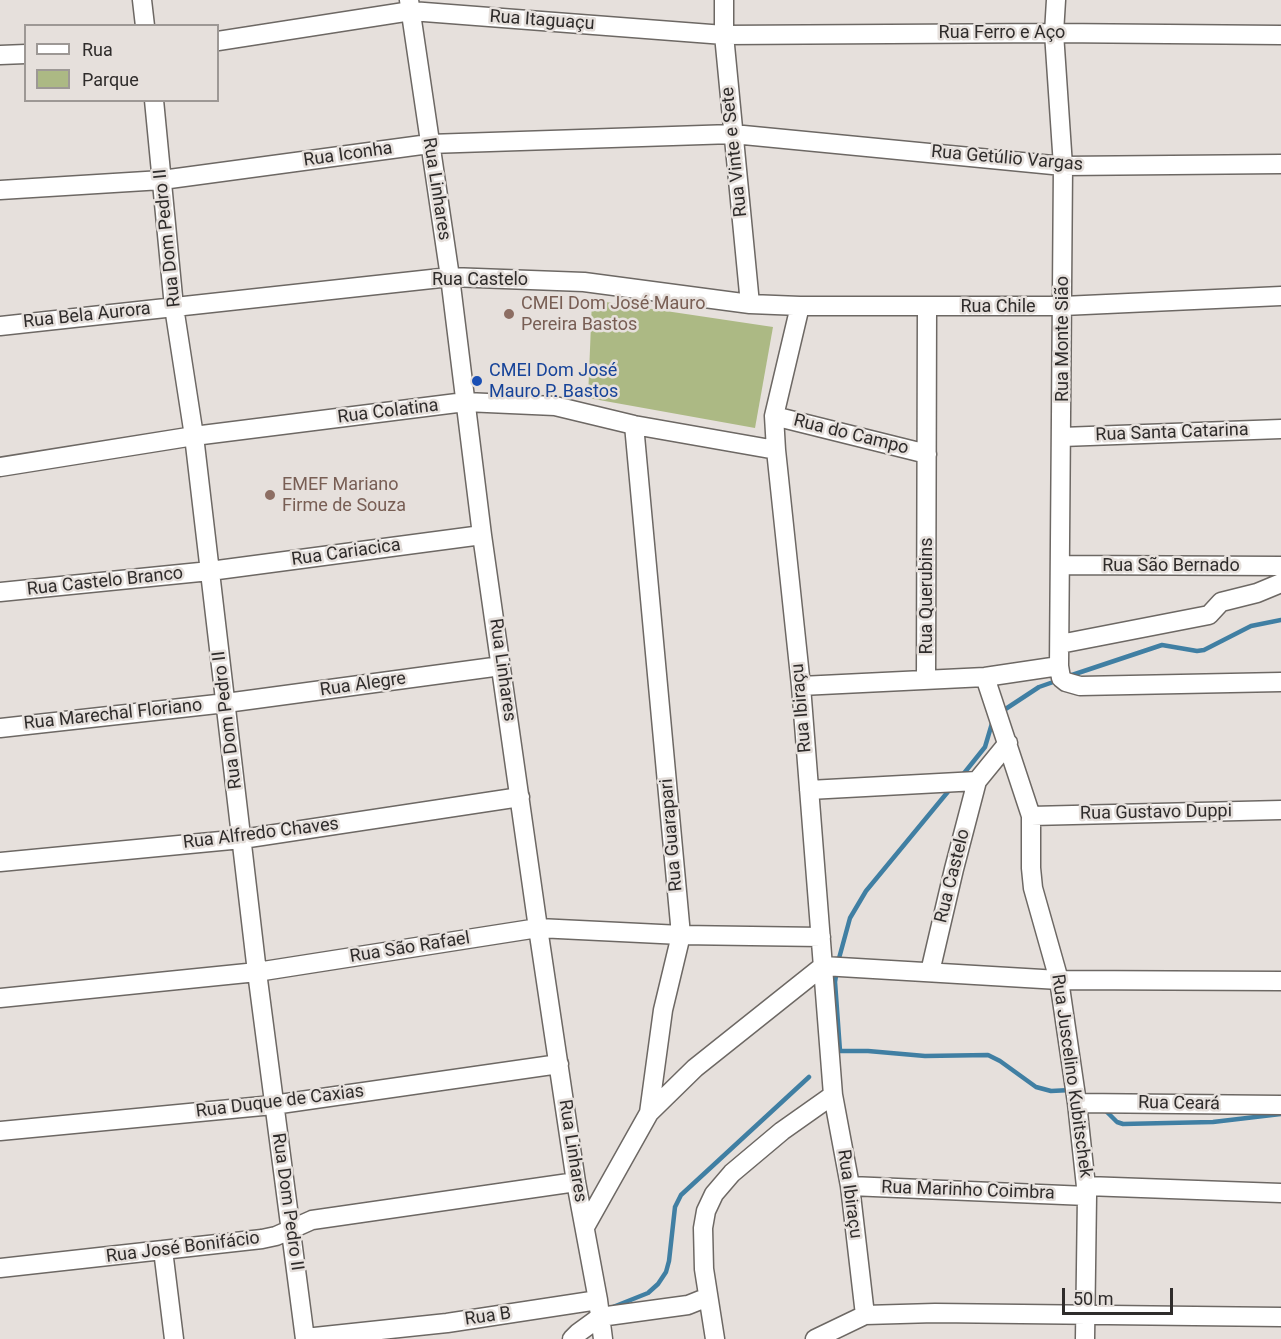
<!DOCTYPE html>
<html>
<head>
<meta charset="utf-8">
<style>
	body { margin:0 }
	#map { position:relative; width:1281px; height:1339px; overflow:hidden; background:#e6e0dc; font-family:Roboto,sans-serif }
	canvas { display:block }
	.legend { position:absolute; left:24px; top:24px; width:195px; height:78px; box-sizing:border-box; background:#e6e0dc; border:2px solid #9d9895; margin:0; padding:8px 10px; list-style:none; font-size:18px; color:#2f2c2b }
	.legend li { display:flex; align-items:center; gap:12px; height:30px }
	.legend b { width:30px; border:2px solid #9d9895 }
	.scale { position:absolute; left:1062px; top:1288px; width:111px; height:27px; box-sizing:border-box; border:3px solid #2f2c2b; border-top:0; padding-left:8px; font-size:18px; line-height:21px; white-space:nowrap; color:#2f2c2b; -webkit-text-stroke:4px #e6e0dc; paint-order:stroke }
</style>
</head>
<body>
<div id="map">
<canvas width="1281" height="1339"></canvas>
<ul class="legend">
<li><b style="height:8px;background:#fff"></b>Rua</li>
<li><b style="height:16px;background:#acb984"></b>Parque</li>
</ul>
<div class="scale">50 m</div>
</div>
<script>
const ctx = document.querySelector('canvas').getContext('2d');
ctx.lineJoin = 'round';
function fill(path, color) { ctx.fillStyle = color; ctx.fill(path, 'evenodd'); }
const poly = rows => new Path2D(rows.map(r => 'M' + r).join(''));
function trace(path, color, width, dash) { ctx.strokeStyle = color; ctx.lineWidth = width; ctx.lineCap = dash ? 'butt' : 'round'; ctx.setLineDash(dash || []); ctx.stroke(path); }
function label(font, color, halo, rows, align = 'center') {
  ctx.font = font + ' Roboto,sans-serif'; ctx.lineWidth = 5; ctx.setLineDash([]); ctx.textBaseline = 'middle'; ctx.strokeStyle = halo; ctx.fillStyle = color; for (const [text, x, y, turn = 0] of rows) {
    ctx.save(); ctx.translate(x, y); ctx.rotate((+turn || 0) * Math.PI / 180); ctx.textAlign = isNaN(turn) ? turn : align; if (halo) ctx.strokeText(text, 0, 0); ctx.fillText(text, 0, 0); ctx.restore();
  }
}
const green = poly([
	[592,300,773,327,755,428,588,398]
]);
const stream = poly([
	[1069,676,1162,645,1197,651,1204,650,1251,626,1281,620],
	[1001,712,1039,687,1059,680],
	[961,777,985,747,993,720],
	[838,962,850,918,866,891,951,788],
	[837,970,835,982,840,1051],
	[838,1051,868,1051,925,1056,988,1055,1000,1061,1036,1087,1051,1091,1071,1090],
	[1104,1109,1117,1122,1123,1124,1213,1122,1281,1114],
	[613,1307,648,1293,658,1284,666,1272,669,1261,675,1207,681,1195,809,1077]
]);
const minor = poly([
	[142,0,145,26],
	[409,0,450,277,482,535,538,928,576,1182,598,1300,603,1339],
	[724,0,724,35,750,304],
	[1056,0,1054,33,1063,166,1059,666,1061,678,1066,682,1080,686,1281,682],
	[218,41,411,11,724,35,1054,33,1281,35],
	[0,55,26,54],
	[154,100,174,307,194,436,257,972,305,1339],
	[0,190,162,180,429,144,733,134,1063,166,1281,164],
	[800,306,774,416,776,450,801,686,833,1095,850,1186,865,1315],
	[0,326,450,277,584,282,750,304,800,306,1063,306,1281,296],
	[774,416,927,454],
	[1062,437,1281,429],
	[0,467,194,436,465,402,555,406,634,425,776,450],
	[1061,565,1281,566],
	[0,592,210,571,482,535],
	[1060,644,1209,615,1221,602,1257,593,1281,583],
	[985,677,1031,816,1031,868,1033,888,1059,980,1077,1103,1087,1196,1085,1339],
	[926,679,927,307],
	[801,686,985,677,1059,666],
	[0,728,226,703,501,666],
	[809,790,977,781,1008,743],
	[1031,816,1281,810],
	[0,862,242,839,520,797],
	[930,972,954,869,977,781],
	[0,998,257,972,538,928,681,935,821,937],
	[1077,1103,1281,1105],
	[649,1113,695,1068,823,966,1059,980,1281,981],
	[0,1131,273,1105,559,1064],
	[850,1186,1087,1196],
	[1086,1186,1281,1193],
	[585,1227,649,1113,663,1010,681,935,634,425],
	[163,1250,174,1339],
	[0,1268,262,1239,276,1236,312,1220,576,1182],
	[305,1338,447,1323,598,1300],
	[572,1339,578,1333,600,1317,688,1305,708,1297],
	[715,1339,704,1269,703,1228,706,1211,714,1194,732,1173,782,1131,833,1095],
	[815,1339,865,1315,935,1313,1281,1317]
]);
const markers = [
	[509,314,6,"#8d6e63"],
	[477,381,6,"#1a4fb4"],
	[270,495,6,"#8d6e63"]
];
const streetNames = [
	["Rua Itaguaçu",542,21,4],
	["Rua Ferro e Aço",1002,33],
	["Rua Vinte e Sete",735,152,-96],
	["Rua Iconha",348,155,-8],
	["Rua Getúlio Vargas",1007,159,5],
	["Rua Linhares",436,189,81],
	["Rua Dom Pedro II",168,238,-96],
	["Rua Castelo",480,280],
	["Rua Chile",998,307],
	["Rua Bela Aurora",87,316,-6],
	["Rua Monte Sião",1063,339,-90],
	["Rua Colatina",388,412,-7],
	["Rua Santa Catarina",1172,433,-2],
	["Rua do Campo",851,435,14],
	["Rua Cariacica",346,553,-8],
	["Rua São Bernado",1171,566],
	["Rua Castelo Branco",105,582,-6],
	["Rua Querubins",927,596,-90],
	["Rua Linhares",502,670,82],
	["Rua Alegre",363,685,-8],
	["Rua Ibiraçu",802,708,-95],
	["Rua Marechal Floriano",113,715,-6],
	["Rua Dom Pedro II",228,720,-97],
	["Rua Gustavo Duppi",1156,813,-1],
	["Rua Alfredo Chaves",261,834,-7],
	["Rua Guarapari",672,835,-95],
	["Rua Castelo",953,876,-76],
	["Rua São Rafael",410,948,-9],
	["Rua Juscelino Kubitschek",1071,1076,82],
	["Rua Duque de Caxias",280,1102,-7],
	["Rua Ceará",1179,1104,1],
	["Rua Linhares",572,1151,81],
	["Rua Marinho Coimbra",968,1191,2],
	["Rua Ibiraçu",849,1194,82],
	["Rua Dom Pedro II",287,1202,82],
	["Rua José Bonifácio",183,1248,-7],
	["Rua B",488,1317,-8]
];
const educationNames = [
	["CMEI Dom José Mauro",521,304],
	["Pereira Bastos",521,325],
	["EMEF Mariano",282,485],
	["Firme de Souza",282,506]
];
const transitNames = [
	["CMEI Dom José",489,371],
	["Mauro P. Bastos",489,392]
];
fill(green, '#acb984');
trace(stream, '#407fa3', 4.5);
trace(minor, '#6d6864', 21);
trace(minor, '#fff', 18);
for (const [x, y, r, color] of markers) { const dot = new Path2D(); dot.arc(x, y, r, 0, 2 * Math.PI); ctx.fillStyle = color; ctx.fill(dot); trace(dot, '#e6e0dc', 2); }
label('18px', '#2f2c2b', '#e6e0dc', streetNames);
label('18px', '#785e54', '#e6e0dc', educationNames, 'left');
label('18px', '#164399', '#e6e0dc', transitNames, 'left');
</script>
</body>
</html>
